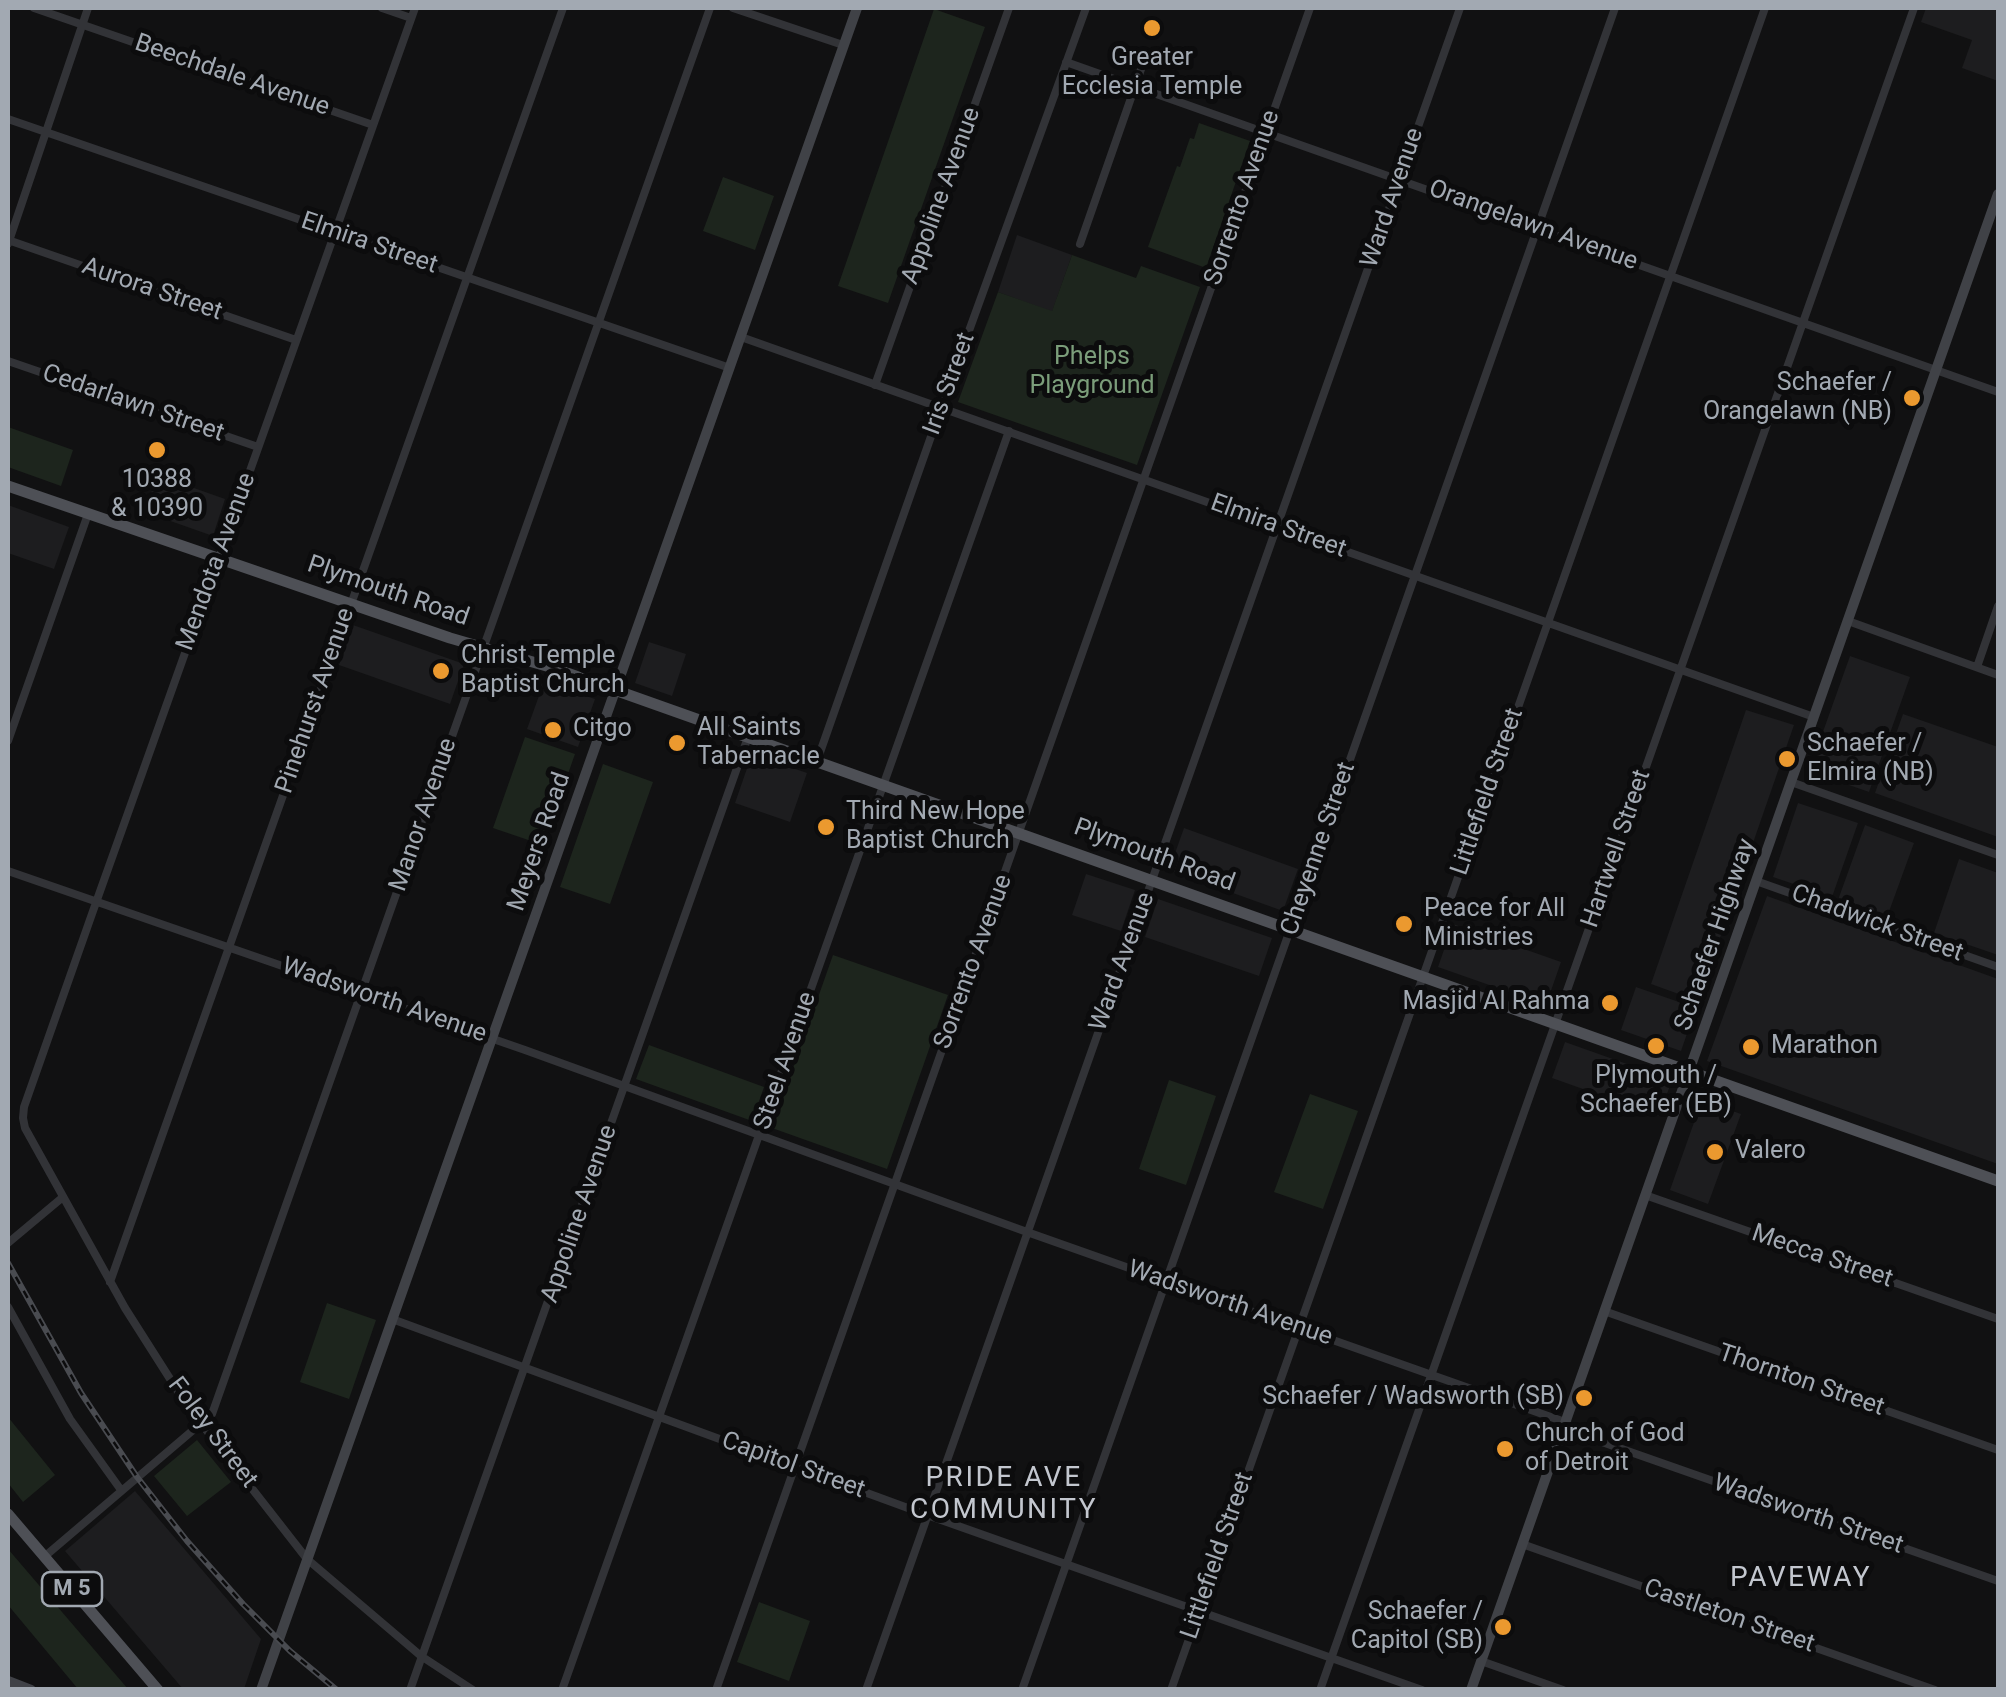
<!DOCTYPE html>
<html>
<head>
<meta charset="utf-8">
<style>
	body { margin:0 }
	#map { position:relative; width:2006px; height:1697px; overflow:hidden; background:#111112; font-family:Roboto,sans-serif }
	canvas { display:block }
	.frame { position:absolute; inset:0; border:10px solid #a2a9b2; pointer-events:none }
</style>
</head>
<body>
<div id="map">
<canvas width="2006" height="1697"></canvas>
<div class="frame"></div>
</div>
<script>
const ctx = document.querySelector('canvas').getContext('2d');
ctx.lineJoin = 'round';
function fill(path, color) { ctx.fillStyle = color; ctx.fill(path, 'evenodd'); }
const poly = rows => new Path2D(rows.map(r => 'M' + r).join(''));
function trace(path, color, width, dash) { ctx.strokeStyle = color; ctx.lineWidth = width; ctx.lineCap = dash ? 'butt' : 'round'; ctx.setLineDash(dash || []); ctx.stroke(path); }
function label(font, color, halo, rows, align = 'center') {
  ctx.font = font + ' Roboto,sans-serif'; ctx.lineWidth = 10; ctx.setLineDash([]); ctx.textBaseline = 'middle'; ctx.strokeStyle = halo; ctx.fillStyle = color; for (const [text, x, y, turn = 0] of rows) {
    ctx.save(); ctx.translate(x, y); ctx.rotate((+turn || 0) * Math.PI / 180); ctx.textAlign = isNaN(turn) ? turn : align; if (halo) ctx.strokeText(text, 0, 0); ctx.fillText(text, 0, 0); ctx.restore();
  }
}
const built = poly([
	[1926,8,1998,8,1998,81,1962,68,1972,40,1921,22],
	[1017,235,1072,255,1052,312,998,292],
	[157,475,225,499,213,536,145,512],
	[8,505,69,527,54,569,8,553],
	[353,625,464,664,450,704,339,665],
	[649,642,686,654,672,696,635,683],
	[1850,656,1910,677,1869,792,1809,771],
	[544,682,595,699,578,747,527,729],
	[1746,710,1794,725,1698,1001,1651,984],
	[1903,714,1998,747,1998,837,1875,793],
	[752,754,807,773,790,822,735,803],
	[1798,803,1858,823,1832,897,1773,877],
	[1865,825,1914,843,1887,917,1838,900],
	[1184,828,1298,869,1283,911,1169,870],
	[1959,859,1998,873,1998,955,1934,933],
	[1086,874,1135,890,1121,931,1072,915],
	[1767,896,1998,979,1998,1164,1707,1061],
	[1158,899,1272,938,1259,976,1145,937],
	[1453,924,1561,962,1546,1005,1438,967],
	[1636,987,1696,1008,1681,1051,1621,1030],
	[1565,1042,1672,1080,1659,1116,1552,1078],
	[1702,1100,1741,1114,1708,1204,1670,1190],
	[135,1491,261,1639,244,1689,183,1689,65,1551]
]);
const green = poly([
	[934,9,985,27,888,303,838,286],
	[1199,123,1250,141,1206,268,1148,247,1177,166,1180,167,1190,138,1194,139],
	[723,177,774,196,755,250,703,231],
	[1072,255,1136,278,1141,266,1200,287,1137,465,958,402,998,292,1052,311],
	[8,427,73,450,61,486,8,467],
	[525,737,575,754,543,845,493,828],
	[603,764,653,782,610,904,560,887],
	[833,955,948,995,887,1169,772,1128],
	[649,1045,764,1087,752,1121,636,1079],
	[1169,1080,1216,1096,1186,1185,1139,1169],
	[1310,1094,1358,1111,1323,1209,1274,1192],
	[327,1303,376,1320,349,1399,300,1382],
	[8,1417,55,1475,23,1502,8,1483],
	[197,1440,231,1482,187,1516,154,1476],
	[8,1549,128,1689,78,1689,8,1605],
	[759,1602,810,1621,789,1681,737,1662]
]);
const street = poly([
	[34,8,373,125],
	[382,8,411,18],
	[415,8,93,911,24,1107,23,1118,25,1128,125,1308,186,1404,307,1559,421,1656,473,1690],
	[733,8,843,45],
	[1066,62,1998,392],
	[8,119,730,368],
	[8,240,296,340],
	[8,244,88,8],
	[1080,244,1146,55],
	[741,337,1814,717],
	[8,361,258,447],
	[875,385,1009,8],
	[1848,621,1998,675],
	[1977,667,1998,606],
	[8,741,88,514],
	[817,761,941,408,1086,8],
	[1791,782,1998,855],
	[8,871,525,1050,1027,1232,1565,1422,1582,1435,1998,1581],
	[1756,881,1998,967],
	[1645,1195,1998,1319],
	[8,1243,63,1197],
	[110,1282,563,8],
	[8,1307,70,1419,121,1490],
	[1604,1311,1998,1450],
	[392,1319,927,1515,1422,1690],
	[1522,1544,1935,1690],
	[44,1557,212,1414,710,8],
	[1481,1661,1563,1690],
	[410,1690,748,737],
	[562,1690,1009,431],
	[716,1690,1310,8],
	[866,1690,1460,8],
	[1022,1690,1615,8],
	[1171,1690,1765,8],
	[1320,1690,1914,8]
]);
const secondary = poly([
	[8,1681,31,1690],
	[261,1690,857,8],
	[1471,1690,1998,194]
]);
const primary = poly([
	[8,486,450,638,550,667,1998,1181],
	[8,1514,158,1690]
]);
const rail = poly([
	[8,1263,81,1393,137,1477,187,1541,243,1604,290,1651,337,1690]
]);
const markers = [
	[1152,28,10,"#eb992f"],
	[1912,398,10,"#eb992f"],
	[157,450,10,"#eb992f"],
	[441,671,10,"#eb992f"],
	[553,730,10,"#eb992f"],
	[677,743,10,"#eb992f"],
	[1787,759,10,"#eb992f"],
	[826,827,10,"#eb992f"],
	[1404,924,10,"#eb992f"],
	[1610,1003,10,"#eb992f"],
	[1656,1046,10,"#eb992f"],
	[1751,1047,10,"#eb992f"],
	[1715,1152,10,"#eb992f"],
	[1584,1398,10,"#eb992f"],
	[1505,1449,10,"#eb992f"],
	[1503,1627,10,"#eb992f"]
];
const shields = [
	[72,1589,60]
];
const shieldNames = [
	["M 5",72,1589]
];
const poiNames = [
	["Greater",1152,59,"center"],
	["Ecclesia Temple",1152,88,"center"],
	["Schaefer /",1892,384,"right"],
	["Orangelawn (NB)",1892,413,"right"],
	["10388",157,481,"center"],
	["& 10390",157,510,"center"],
	["Christ Temple",461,657],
	["Baptist Church",461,686],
	["All Saints",697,729],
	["Tabernacle",697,758],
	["Citgo",573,730],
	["Schaefer /",1807,745],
	["Elmira (NB)",1807,774],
	["Third New Hope",846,813],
	["Baptist Church",846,842],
	["Peace for All",1424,910],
	["Ministries",1424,939],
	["Masjid Al Rahma",1590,1003,"right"],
	["Marathon",1771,1047],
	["Plymouth /",1656,1077,"center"],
	["Schaefer (EB)",1656,1106,"center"],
	["Valero",1735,1152],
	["Schaefer / Wadsworth (SB)",1564,1398,"right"],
	["Church of God",1525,1435],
	["of Detroit",1525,1464],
	["Schaefer /",1483,1613,"right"],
	["Capitol (SB)",1483,1642,"right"]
];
const streetNames = [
	["Beechdale Avenue",232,76,19],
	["Appoline Avenue",942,196,-70],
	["Sorrento Avenue",1243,198,-71],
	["Ward Avenue",1393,198,-71],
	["Orangelawn Avenue",1533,226,20],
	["Elmira Street",369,244,19],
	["Aurora Street",152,290,19],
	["Iris Street",950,384,-70],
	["Cedarlawn Street",133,404,19],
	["Elmira Street",1278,527,20],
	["Mendota Avenue",217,562,-70],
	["Plymouth Road",388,592,19],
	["Pinehurst Avenue",316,701,-71],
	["Littlefield Street",1488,792,-71],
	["Manor Avenue",424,815,-71],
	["Meyers Road",540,842,-71],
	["Cheyenne Street",1319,849,-71],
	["Hartwell Street",1617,849,-71],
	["Plymouth Road",1154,856,20],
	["Chadwick Street",1877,924,20],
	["Schaefer Highway",1716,935,-71],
	["Sorrento Avenue",974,962,-70],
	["Ward Avenue",1123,962,-70],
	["Wadsworth Avenue",384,1001,19],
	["Steel Avenue",786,1061,-71],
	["Appoline Avenue",580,1214,-71],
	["Mecca Street",1822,1257,19],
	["Wadsworth Avenue",1230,1304,19],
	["Thornton Street",1801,1381,19],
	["Foley Street",212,1433,53],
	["Capitol Street",793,1466,20],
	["Wadsworth Street",1808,1515,19],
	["Littlefield Street",1218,1556,-71],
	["Castleton Street",1729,1617,19]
];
const parkNames = [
	["Phelps",1092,358],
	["Playground",1092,387]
];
const neighbourhoodNames = [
	["PRIDE AVE",1004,1479],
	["COMMUNITY",1004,1511],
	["PAVEWAY",1801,1579]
];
fill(built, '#1d1d1f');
fill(green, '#1d251d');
trace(street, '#323337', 8);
trace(secondary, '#404247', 10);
trace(primary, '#4e5056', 11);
trace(rail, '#494b50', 6);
trace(rail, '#0c0c0d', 2.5, [8]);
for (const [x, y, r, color] of markers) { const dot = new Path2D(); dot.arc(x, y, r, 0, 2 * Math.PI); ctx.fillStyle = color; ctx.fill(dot); trace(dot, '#0c0c0d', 4); }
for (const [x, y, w] of shields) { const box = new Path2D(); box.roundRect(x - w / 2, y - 17, w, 34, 8); ctx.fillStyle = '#0c0c0d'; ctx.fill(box); trace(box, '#a2a9b2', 2.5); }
label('bold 22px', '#a2a9b2', null, shieldNames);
label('25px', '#a2a9b2', '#0c0c0d', poiNames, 'left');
label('25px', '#a2a9b2', '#0c0c0d', streetNames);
label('25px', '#7b9d7a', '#0c0c0d', parkNames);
ctx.letterSpacing = '2.5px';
label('28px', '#c3c7cf', '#0c0c0d', neighbourhoodNames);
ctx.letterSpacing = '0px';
</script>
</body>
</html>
